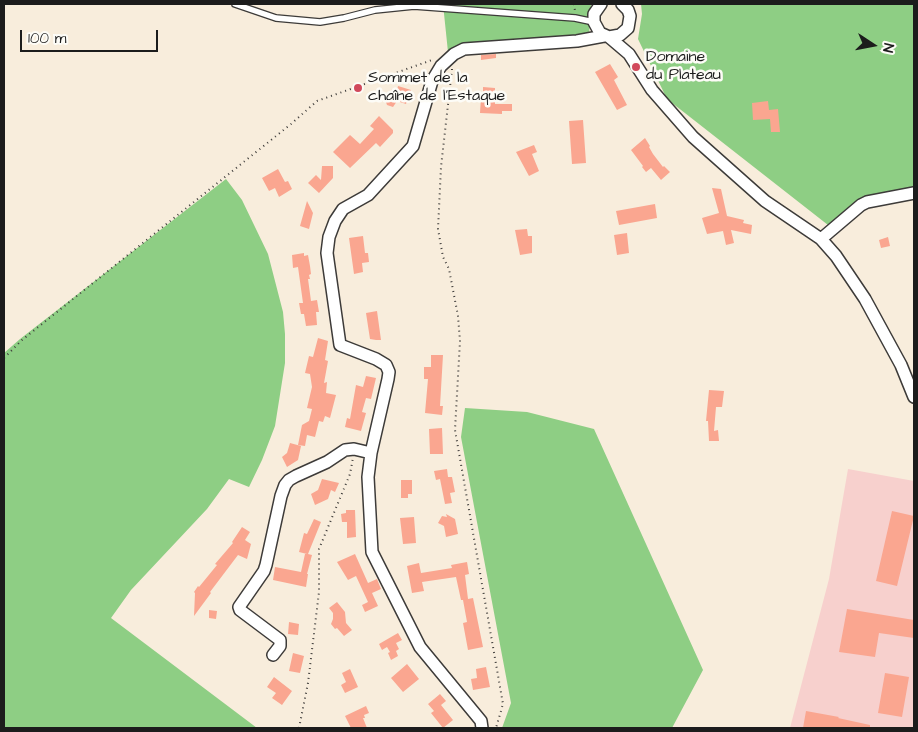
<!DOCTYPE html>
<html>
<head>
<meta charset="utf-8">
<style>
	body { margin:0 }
	#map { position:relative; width:918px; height:732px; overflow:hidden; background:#f8eddc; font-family:"Architects Daughter",sans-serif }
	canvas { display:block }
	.frame { position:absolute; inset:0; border:5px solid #1c1c1c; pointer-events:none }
	.north { position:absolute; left:848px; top:20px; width:50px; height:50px; -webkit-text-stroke:4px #fdfcf7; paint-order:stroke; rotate:101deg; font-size:14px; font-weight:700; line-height:20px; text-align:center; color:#1c1c1c }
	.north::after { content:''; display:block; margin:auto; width:18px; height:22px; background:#1c1c1c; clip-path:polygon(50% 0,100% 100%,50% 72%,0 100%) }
	.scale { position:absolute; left:20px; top:30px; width:138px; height:22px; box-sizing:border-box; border:2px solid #1c1c1c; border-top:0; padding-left:6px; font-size:15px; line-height:18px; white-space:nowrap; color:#1c1c1c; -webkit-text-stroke:4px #fdfcf7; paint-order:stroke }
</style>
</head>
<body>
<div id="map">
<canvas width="918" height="732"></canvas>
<div class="frame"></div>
<div class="north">N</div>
<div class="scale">100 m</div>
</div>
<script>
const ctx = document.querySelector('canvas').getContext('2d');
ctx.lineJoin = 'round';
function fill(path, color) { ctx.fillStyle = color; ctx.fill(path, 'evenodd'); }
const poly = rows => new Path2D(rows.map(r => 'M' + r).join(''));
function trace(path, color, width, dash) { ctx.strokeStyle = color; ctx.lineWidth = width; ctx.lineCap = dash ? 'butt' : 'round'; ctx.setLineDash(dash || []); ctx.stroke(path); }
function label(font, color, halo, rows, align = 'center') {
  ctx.font = font + ' "Architects Daughter",sans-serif'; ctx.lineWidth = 5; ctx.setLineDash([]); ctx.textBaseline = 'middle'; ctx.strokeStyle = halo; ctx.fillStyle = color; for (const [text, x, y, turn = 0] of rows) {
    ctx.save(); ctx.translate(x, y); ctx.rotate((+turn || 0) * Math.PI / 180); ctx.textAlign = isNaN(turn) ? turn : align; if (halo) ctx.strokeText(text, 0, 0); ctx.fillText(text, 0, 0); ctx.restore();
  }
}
const built = poly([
	[848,469,914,481,914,728,790,728,829,579]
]);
const green = poly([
	[443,4,591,4,589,36,448,52],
	[641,4,914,4,914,197,857,209,828,225,667,99,638,39,642,14],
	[226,179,242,200,268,254,283,312,285,334,285,363,275,426,262,460,249,487,229,479,207,509,131,590,111,618,257,728,4,728,4,353,20,339],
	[465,408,527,412,594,429,703,670,672,728,502,728,511,703,461,437]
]);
const building = poly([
	[496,54,496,58,481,60,481,55],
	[610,64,618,77,614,80,627,105,617,110,595,72],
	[398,86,411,90,406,104,397,101,393,107,387,105,386,102,392,89,397,91],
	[483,87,495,88,495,104,512,104,512,111,502,111,502,114,480,113,481,97,483,97],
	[768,101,769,110,778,109,780,132,771,132,770,119,753,120,752,103],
	[379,116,393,130,393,133,380,147,376,143,350,168,333,152,350,135,360,144,374,129,370,126],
	[583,120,586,163,572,164,569,121],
	[645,138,650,146,649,147,653,154,663,167,664,166,670,172,661,180,651,168,646,172,642,167,643,166,631,150],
	[534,145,537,152,532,154,539,171,529,176,516,152],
	[322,166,333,166,333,178,319,193,308,183,316,175,321,180],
	[278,169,285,182,288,181,292,189,279,197,275,188,269,191,262,178],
	[712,188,721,189,727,216,744,220,743,223,752,225,751,234,731,230,734,243,726,245,723,231,707,234,702,218,719,213],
	[307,201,313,213,309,229,300,226],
	[655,204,657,218,619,225,616,211],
	[527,229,528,236,532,236,532,253,520,255,515,230],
	[627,233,629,253,617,255,614,235],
	[363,236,365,253,368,253,369,262,362,263,363,272,354,274,349,238],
	[888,237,890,246,881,248,879,240],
	[304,253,304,256,308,255,310,266,311,274,309,275,310,279,308,279,311,301,317,300,319,312,316,312,317,325,306,326,304,314,301,314,299,303,303,303,298,267,293,268,292,255],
	[377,311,381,340,376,340,370,339,366,313],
	[318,338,328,341,325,360,328,361,324,383,327,382,326,393,336,395,330,418,325,416,323,422,319,421,315,437,307,435,305,446,298,445,302,425,309,421,312,409,307,408,312,387,310,374,305,373,309,356,313,357],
	[431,355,443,355,440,406,443,406,442,415,425,413,428,379,424,379,424,367,431,367],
	[366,376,376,378,371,399,366,398,362,412,366,413,361,431,345,427,347,418,350,419,356,385,363,387],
	[709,390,724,391,722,407,716,407,714,431,718,430,719,441,709,441,708,421,706,421],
	[442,428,443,454,430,454,429,429],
	[290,443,301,446,298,460,287,467,282,457,287,453],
	[447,469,448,477,452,477,455,492,450,493,452,503,445,504,440,479,436,480,434,471],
	[322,479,339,483,335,492,331,490,328,499,315,505,311,494,318,490],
	[401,480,412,480,412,494,408,494,408,498,401,498],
	[346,510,355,510,356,537,347,538,347,522,342,522,341,514,346,513],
	[892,511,914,516,897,586,876,581],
	[446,514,455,519,458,534,446,537,444,526,438,523,442,516,447,517],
	[414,517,416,543,403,544,400,518],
	[314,519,321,522,308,554,312,555,307,574,308,574,306,587,273,580,275,567,301,572,305,554,307,554,299,552,304,533,307,534],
	[242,527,250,532,245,540,251,544,247,559,238,555,210,592,211,593,194,616,195,593,194,592,198,586,199,587,217,565,215,564,233,543,232,542],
	[355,554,368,583,377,579,381,589,372,593,378,606,365,612,362,605,368,602,356,576,348,580,337,562],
	[467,562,469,574,465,575,468,599,473,598,483,647,468,650,463,623,467,622,463,600,461,600,456,577,422,582,424,591,412,593,407,566,419,563,421,573,452,568,451,565],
	[337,602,345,612,346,623,352,630,344,636,337,628,335,629,331,624,333,619,333,613,329,608],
	[847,609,914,620,914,638,879,633,875,657,839,652],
	[209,610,217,611,216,619,209,618],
	[289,622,299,624,298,635,288,634],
	[398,633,402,640,396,643,399,649,396,651,398,656,391,660,388,653,390,652,387,647,382,650,379,644],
	[293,653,304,656,300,673,289,671],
	[407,664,419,679,403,692,391,678],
	[486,667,490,687,473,690,471,679,477,678,476,669],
	[350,669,358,687,345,693,341,685,346,682,342,673],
	[885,673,909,677,902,717,878,713],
	[274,677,292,691,282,705,272,698,276,693,267,687],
	[440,694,446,701,441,705,453,720,443,728,431,713,434,711,428,704],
	[366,706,369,713,364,715,365,718,363,718,367,728,351,728,345,716],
	[806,711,839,717,838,718,870,725,870,728,803,728]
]);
const path = poly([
	[574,4,575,11],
	[452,69,441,167,438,229,443,257,449,269,458,316,460,341,455,430,503,704,496,728],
	[4,358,22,340,291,124,317,101,432,60],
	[299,728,308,683,319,592,319,549,350,474,353,458]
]);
const lane = poly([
	[235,4,276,18,320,22,344,18,375,10,414,6,575,18,594,22]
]);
const street = poly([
	[601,4,594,14,594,22,600,33,609,37,620,35,628,28,630,16,628,10,622,4],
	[609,37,629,54,652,90,693,137,765,201,821,239,836,256,865,299,901,365,914,397],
	[821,239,861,205,867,202,914,193],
	[273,655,280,646,280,640,240,610,239,607,264,571,266,565,281,496,285,485,289,480,296,476,327,462,345,450,354,449,371,453],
	[482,728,481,721,420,647,372,552,368,477,371,453,388,379,389,372,386,365,376,359,340,345,327,253,329,237,335,221,343,209,368,195,413,146,432,81,441,66,454,54,464,49,577,41,604,36]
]);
const markers = [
	[636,67,5,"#d1495b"],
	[358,88,5,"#d1495b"]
];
const poiNames = [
	["Domaine",646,58],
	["du Plateau",646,76],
	["Sommet de la",368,79],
	["chaîne de l'Estaque",368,97]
];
fill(built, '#f7d0cd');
fill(green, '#8ece84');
fill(building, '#faa690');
trace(lane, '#3d3b39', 8);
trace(street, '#3d3b39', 14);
trace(path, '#3d3b39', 2, [1, 4]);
trace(lane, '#fff', 5.5);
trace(street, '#fff', 11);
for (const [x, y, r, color] of markers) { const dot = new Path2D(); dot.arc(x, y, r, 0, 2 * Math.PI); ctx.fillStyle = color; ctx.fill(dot); trace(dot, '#fdfcf7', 2); }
label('16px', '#1c1c1c', '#fdfcf7', poiNames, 'left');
</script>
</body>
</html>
